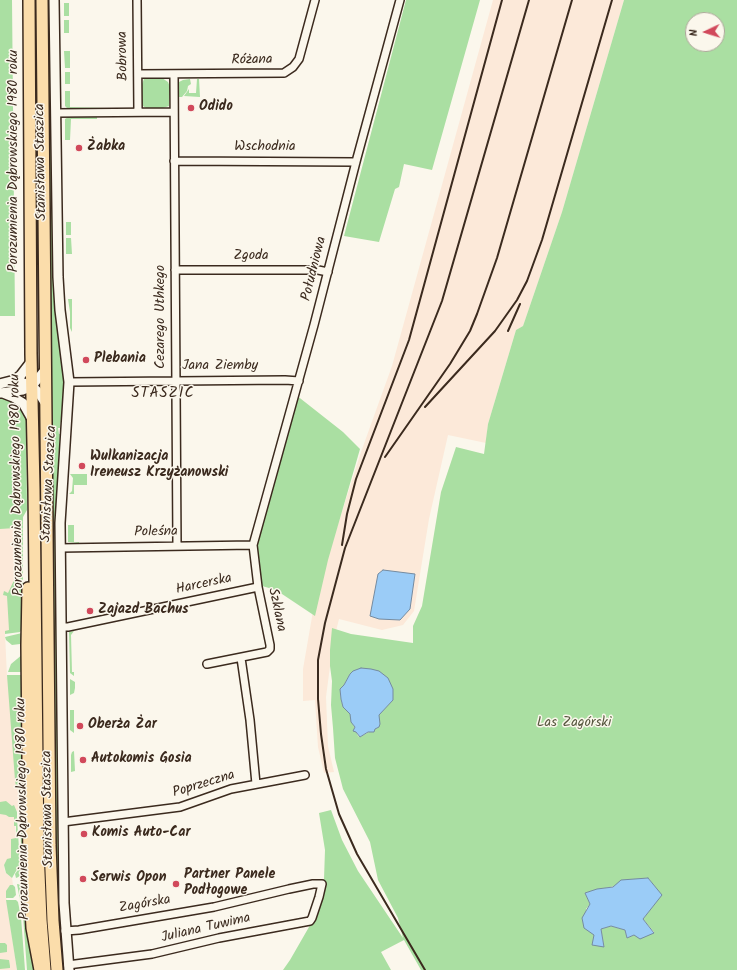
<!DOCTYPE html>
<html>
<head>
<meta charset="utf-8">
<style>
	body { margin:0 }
	#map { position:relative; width:737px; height:970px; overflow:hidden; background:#fbf7ec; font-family:Kalam,sans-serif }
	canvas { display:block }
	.north { position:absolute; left:685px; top:12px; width:40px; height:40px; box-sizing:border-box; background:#fbf7ec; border:1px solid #aea59a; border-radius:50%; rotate:266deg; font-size:11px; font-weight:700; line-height:16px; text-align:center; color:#3b2a1e }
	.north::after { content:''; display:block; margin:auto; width:14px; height:18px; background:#d1495b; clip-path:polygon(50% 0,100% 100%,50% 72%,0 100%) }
</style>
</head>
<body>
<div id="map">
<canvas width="737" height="970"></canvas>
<div class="north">N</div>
</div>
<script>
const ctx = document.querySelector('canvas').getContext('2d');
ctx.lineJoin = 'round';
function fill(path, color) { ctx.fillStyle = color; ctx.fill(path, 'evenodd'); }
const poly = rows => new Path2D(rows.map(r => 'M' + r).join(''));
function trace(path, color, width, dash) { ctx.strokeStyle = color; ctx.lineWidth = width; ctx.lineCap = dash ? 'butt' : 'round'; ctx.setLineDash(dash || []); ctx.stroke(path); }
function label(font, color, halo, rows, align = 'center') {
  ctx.font = font + ' Kalam,sans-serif'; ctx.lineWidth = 3; ctx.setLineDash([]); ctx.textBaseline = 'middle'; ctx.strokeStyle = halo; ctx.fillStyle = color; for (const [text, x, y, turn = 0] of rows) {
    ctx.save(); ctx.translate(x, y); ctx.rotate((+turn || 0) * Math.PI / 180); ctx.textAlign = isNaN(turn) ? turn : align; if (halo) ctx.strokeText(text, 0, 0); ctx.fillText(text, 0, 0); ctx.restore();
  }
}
const built = poly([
	[493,0,624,0,562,212,523,326,516,330,488,424,486,443,448,435,429,519,414,611,403,625,382,630,339,619,333,643,326,697,328,746,334,772,324,773,318,747,315,700,303,701,303,669,313,611,326,562,361,452,392,366],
	[18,525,19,618,11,632,5,633,7,677,21,692,25,809,14,811,16,839,11,859,4,865,5,872,12,878,13,885,9,887,6,896,17,970,0,970,0,527]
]);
const green = poly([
	[0,0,12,0,15,316,0,316],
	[46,0,51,0,65,375,63,418,61,418,60,428,58,428,59,434,60,434,58,463,60,464,65,970,61,970,55,874],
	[406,0,480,0,432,170,404,164,399,187,395,189,379,242,344,236],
	[624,0,737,0,737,970,421,970,404,940,381,952,391,970,283,970,290,960,309,927,320,901,324,879,325,850,319,813,331,810,342,840,358,871,403,938,398,918,378,880,370,842,343,789,335,758,333,728,331,705,332,681,330,666,330,650,332,628,351,634,413,643,413,626,422,606,441,492,456,447,484,454,488,424,516,330,523,326,562,212],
	[693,20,717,20,717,44,693,44],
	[353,671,393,700,383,710,380,712,369,732,360,737,358,736,353,724,351,722,351,714,343,707,341,699,340,689,344,685,350,674],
	[648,878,661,895,643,919,654,932,634,935,627,938,625,930,611,926,601,929,604,947,594,935,586,909,590,904,585,893],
	[64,3,69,3,69,16,64,16],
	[64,20,69,20,69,33,64,33],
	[64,51,70,51,70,68,65,68],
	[65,72,70,72,70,84,65,84],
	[147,78,162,78,168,82,170,87,169,106,163,108,146,108,143,106,142,103,142,84,144,79],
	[190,79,191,84,188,86,187,91,182,97,178,97,179,82,183,80],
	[197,79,199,79,200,97,184,96,189,89,189,93,196,93],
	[65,91,70,91,70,107,105,108,68,109,65,106],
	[68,117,97,117,97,119,71,119,70,140,65,140,65,119],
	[66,222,71,222,71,235,66,235],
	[66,238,71,238,72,254,66,254],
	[68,299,72,299,72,332,70,328,70,312],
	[296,395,343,432,360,449,328,560,315,616,276,590,262,586,256,546],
	[0,397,4,397,18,402,26,417,27,510,23,517,23,627,20,632,5,634,5,631,9,630,7,596,3,595,4,591,8,593,17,574,14,572,14,569,18,568,15,528,0,529],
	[70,474,87,474,87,485,74,485,74,494,69,494,72,491,73,478],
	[68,525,74,525,74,542,79,542,79,543,68,542],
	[74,631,71,635,72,672,74,672,74,676,70,673,69,632],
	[22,633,22,643,20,644,12,645,6,640,5,637],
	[23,654,24,672,8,672,11,664],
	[7,675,21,675,23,676,25,809,22,810,20,799,21,792,16,787,15,780],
	[70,679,75,682,75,688,74,693,70,695],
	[70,710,74,710,74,733,70,730],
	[74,751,75,771,71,772,71,755,72,752],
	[6,801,12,806,14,805,17,812,17,818,20,864,12,878,6,873,4,865,7,859,11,858,11,839,16,838,16,826,14,826,14,817,9,817,6,815,0,814,0,802],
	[20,823,25,835,25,873,21,876,16,878,15,874,22,864],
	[17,884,22,885,27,890,36,970,27,970,23,916],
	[10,885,13,885,15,887,16,895,13,898,6,898,6,891],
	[6,900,16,900,18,902,21,917,25,970,17,970],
	[0,943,5,943,7,945,7,952,0,953],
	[0,959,9,960,10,966,10,968,0,969]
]);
const water = poly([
	[383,570,415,574,410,609,400,620,379,619,370,616,378,574,383,570],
	[361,668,371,669,379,671,388,678,393,689,393,700,379,715,380,724,379,727,375,729,374,732,368,732,360,737,356,732,353,731,355,727,351,722,350,714,343,707,341,699,340,689,344,685,350,674,353,671,361,668],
	[648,878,662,895,643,919,654,933,640,939,634,935,627,938,625,930,611,926,601,929,604,947,592,945,594,935,584,928,582,918,590,904,585,893,597,889,613,887,621,880,648,878]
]);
const street = poly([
	[137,0,138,112],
	[138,74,284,73,293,67,299,59,315,0],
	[174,75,177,546],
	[56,113,174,112],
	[174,161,356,162],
	[175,270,318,270,328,272],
	[69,382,285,380,299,381],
	[60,548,253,545],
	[61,627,68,627,258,587],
	[241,658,250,720,256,784],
	[207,664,267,652,270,649,270,645,258,587,253,545,314,325,357,158,400,0],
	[63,822,180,807,231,789,305,775],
	[65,931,79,930,214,907,289,889,313,884,322,884,319,897,312,918,310,921,219,938,152,954,68,965]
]);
const secondary = poly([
	[54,0,58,277,60,310,69,382,60,523,64,903,69,970],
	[15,380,32,386,39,393,46,404],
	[0,384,15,380,21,375,31,362],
	[0,393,23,390,32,386,45,370],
	[3,393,13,397,23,403,32,419]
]);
const primary = poly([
	[29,0,31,354,34,489,38,850,41,920,45,970],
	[42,0,50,845,53,921,57,970],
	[28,588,27,645,29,871,32,928,40,970]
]);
const rail = poly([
	[508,331,520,304],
	[425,407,495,331,517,300,527,281,542,240,612,0],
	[385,457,450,364,470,331,477,314,497,258,572,0],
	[342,545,347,514,356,479,409,340,502,0],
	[425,970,357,854,339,814,326,769,321,734,318,699,318,660,325,623,345,548,442,301,529,0]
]);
const markers = [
	[191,108,4,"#d1495b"],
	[79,148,4,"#d1495b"],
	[86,360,4,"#d1495b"],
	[82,466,4,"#d1495b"],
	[90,611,4,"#d1495b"],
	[80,726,4,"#d1495b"],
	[83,760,4,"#d1495b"],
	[84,834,4,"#d1495b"],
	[83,879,4,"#d1495b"],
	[176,884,4,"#d1495b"]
];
const streetNames = [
	["Bobrowa",124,56,-91],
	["Różana",252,61,-1],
	["Wschodnia",265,148],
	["Porozumienia Dąbrowskiego 1980 roku",15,161,-90],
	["Stanisława Staszica",42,162,-91],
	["Zgoda",251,257],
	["Południowa",315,269,-76],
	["Cezarego Uthkego",162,317,-90],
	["Jana Ziemby",220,367],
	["Stanisława Staszica",50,484,-87],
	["Porozumienia Dąbrowskiego 1980 roku",18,485,-91],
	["Poleśna",156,533,-1],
	["Harcerska",204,585,-12],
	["Szklana",276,610,78],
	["Poprzeczna",204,785,-17],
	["Porozumienia Dąbrowskiego 1980 roku",24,809,-91],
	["Stanisława Staszica",49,809,-91],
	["Zagórska",145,905,-10],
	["Juliana Tuwima",206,929,-13]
];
const poiNames = [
	["Odido",199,108],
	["Żabka",87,148],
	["Plebania",94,360],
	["Wulkanizacja",90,458],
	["Ireneusz Krzyżanowski",90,474],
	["Zajazd Bachus",98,611],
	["Oberża Żar",88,726],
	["Autokomis Gosia",91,760],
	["Komis Auto-Car",92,834],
	["Partner Panele",184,876],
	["Podłogowe",184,892],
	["Serwis Opon",91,879]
];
const parkNames = [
	["Las Zagórski",574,724]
];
const neighbourhoodNames = [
	["STASZIC",163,394]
];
fill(built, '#fce9d9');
fill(green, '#aadfa2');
fill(water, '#9bccf7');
trace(water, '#758ba0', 1);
trace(street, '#3b2a1e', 10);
trace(secondary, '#3b2a1e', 12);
trace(primary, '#3b2a1e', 14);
trace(street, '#fbf7ec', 7);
trace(secondary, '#fbf7ec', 9);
trace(primary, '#fbddab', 11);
trace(rail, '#3b2a1e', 2);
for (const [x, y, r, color] of markers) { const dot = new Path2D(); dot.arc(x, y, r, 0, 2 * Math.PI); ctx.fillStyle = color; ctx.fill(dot); trace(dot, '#fbf7ec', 1.5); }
label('14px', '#3b2a1e', '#fbf7ec', streetNames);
label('bold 14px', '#3b2a1e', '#fbf7ec', poiNames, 'left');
label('14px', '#57573f', '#fbf7ec', parkNames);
ctx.letterSpacing = '1px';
label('15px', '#3b2a1e', '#fbf7ec', neighbourhoodNames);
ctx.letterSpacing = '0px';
</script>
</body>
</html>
